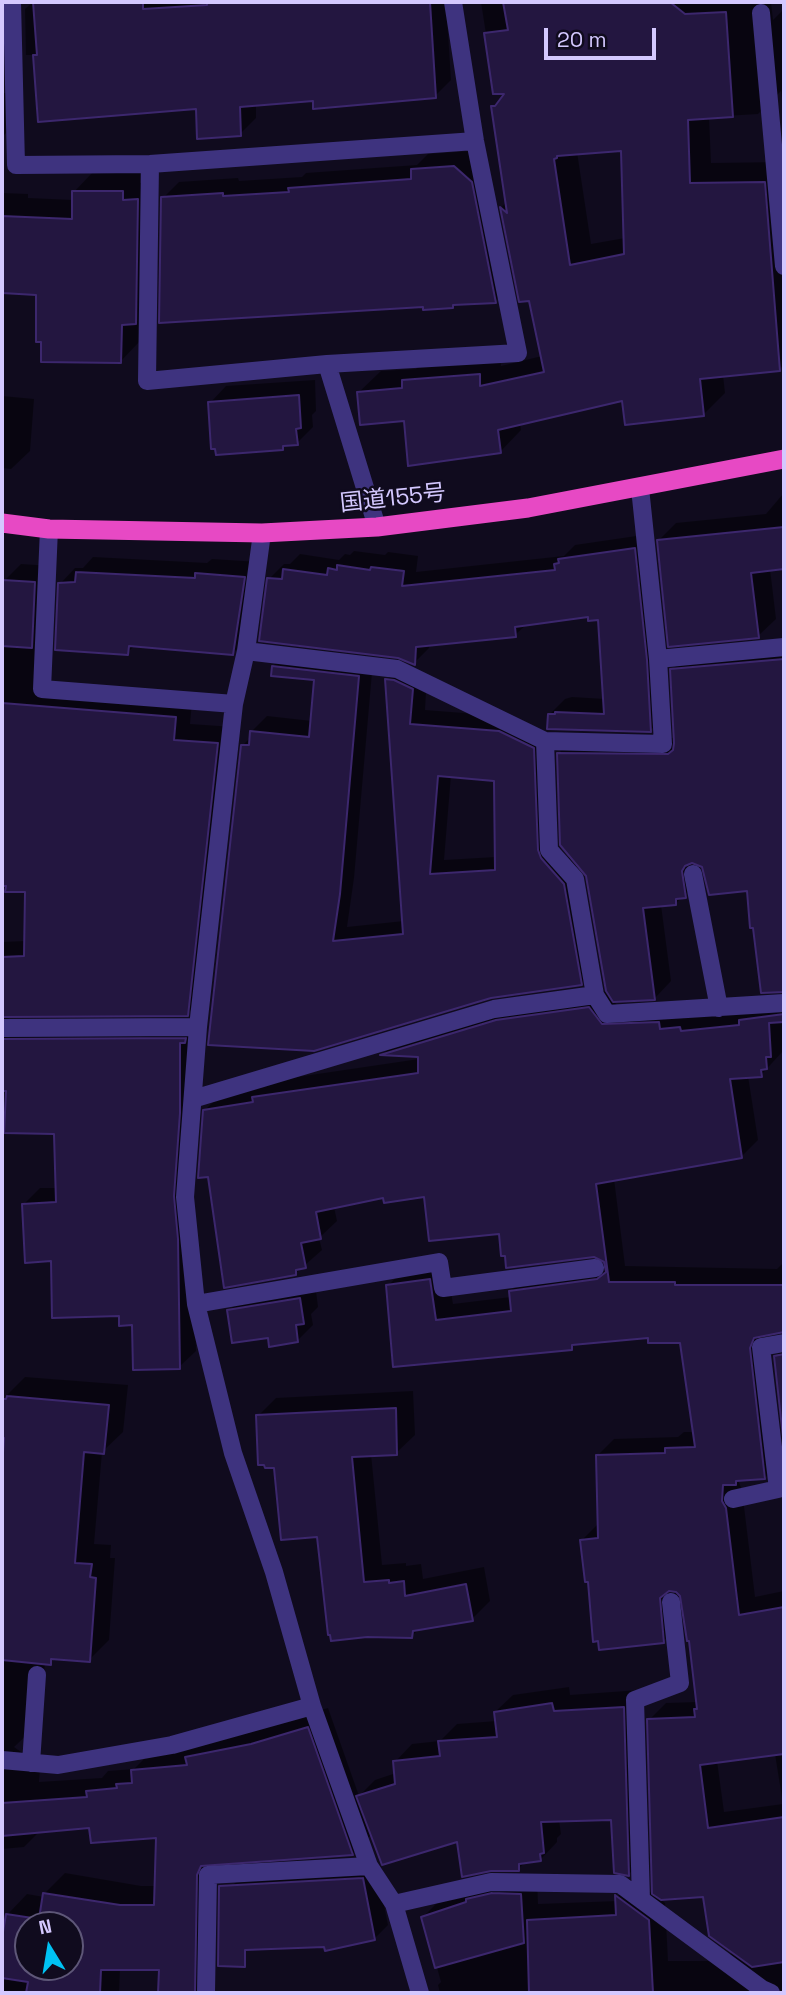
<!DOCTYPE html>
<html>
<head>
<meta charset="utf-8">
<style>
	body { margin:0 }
	#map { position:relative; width:786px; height:1995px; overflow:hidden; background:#100b1e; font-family:"Space Grotesk",sans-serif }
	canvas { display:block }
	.frame { position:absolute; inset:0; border:4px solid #d4c8ff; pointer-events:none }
	.north { position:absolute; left:14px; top:1911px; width:70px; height:70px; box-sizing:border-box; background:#100b1e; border:2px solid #5e5778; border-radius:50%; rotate:349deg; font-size:19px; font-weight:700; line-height:28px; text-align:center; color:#d4c8ff }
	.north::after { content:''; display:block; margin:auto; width:24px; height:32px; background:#00c2f3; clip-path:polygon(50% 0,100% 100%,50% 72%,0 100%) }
	.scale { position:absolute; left:544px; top:28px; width:112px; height:32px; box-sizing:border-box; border:4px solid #d4c8ff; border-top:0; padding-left:9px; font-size:21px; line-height:24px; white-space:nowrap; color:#d4c8ff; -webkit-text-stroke:5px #100b1e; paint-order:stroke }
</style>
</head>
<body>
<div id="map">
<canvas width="786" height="1995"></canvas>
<div class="frame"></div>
<div class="north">N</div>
<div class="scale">20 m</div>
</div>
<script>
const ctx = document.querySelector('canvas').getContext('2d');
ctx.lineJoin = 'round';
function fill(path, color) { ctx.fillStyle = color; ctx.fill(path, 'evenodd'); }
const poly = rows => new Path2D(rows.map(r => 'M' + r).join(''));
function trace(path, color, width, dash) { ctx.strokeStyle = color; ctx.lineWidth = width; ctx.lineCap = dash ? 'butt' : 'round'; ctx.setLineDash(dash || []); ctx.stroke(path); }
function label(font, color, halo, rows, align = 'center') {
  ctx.font = font + ' "Space Grotesk","Noto Sans JP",sans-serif'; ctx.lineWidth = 5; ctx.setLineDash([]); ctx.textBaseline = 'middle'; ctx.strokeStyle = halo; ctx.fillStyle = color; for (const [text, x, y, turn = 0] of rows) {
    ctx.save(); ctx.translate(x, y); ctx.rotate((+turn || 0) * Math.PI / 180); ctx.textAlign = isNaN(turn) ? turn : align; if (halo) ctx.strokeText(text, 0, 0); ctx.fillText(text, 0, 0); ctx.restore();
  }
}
const shadow = poly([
	[2,2,19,2,20,32,2,50],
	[33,2,446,2,451,80,435,96,314,99,256,104,256,118,240,134,197,107,37,121,33,55,26,55,25,9],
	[481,2,771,2,773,20,784,9,784,112,781,91,758,114,709,117,711,163,784,162,784,364,780,369,723,375,725,393,704,414,623,399,520,423,521,430,500,452,405,420,359,392,381,371,416,369,425,359,500,354,501,366,542,356,530,300,521,300,502,207,507,201,493,107,507,92,495,92],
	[623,149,625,238,591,244,577,152],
	[2,93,9,93,8,131,2,137],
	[470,151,511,286,495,301,456,303,452,307,425,305,163,198,179,182,238,178,239,181,302,177,306,173,417,165,428,154],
	[92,173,140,173,140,183,156,181,139,342,121,361,38,293,2,292,2,193,28,194,28,198,74,200,74,192],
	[315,380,316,411,312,415,313,427,297,443,287,444,283,448,210,403,226,386],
	[2,396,34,399,30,451,11,469,2,468],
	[783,494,784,567,770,569,776,619,758,636,659,540,676,523,766,514],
	[650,534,665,715,650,731,550,714,565,699,572,697,605,699,599,618,589,615,527,624,515,635,430,644,429,648,414,663,269,579,284,564,290,564,300,554,339,560,345,554,350,555,354,551,385,555,388,552,418,556,416,572,564,556,575,545],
	[93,557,207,563,212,559,259,562,248,638,233,653,136,644,127,653,60,584,75,568,83,568],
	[21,564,51,566,35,688,192,702,190,724,234,727,203,998,187,1014,7,1015,8,1018,19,1024,201,1023,189,1179,193,1222,196,1351,179,1367,134,1323,53,1259,23,1205,40,1188,58,1188,56,1132,7,1089,2,1089,2,942,26,941,27,890,2,890,2,588,5,580],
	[784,644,784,988,763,991,749,889,700,865,702,879,675,904,661,905,671,981,655,998,613,1000,619,1008,784,1003,783,1051,761,1075,748,1076,758,1140,741,1157,614,1179,625,1266,777,1269,784,1262,784,1331,766,1333,781,1461,765,1478,738,1480,742,1490,755,1597,784,1591,784,1993,440,1993,438,1985,441,1982,423,1917,440,1900,537,1878,538,1904,618,1901,618,1896,634,1880,654,1895,649,1720,666,1703,698,1702,682,1595,677,1591,680,1625,663,1641,589,1580,581,1541,598,1524,597,1456,614,1439,678,1437,684,1432,694,1432,682,1341,650,1336,577,1343,571,1348,395,1365,388,1286,404,1269,446,1264,453,1304,511,1297,511,1291,527,1275,606,1264,606,1261,594,1255,501,1232,425,1195,385,1196,334,1207,337,1221,319,1238,322,1250,296,1273,205,1110,222,1093,265,1087,270,1081,419,1059,419,1056,384,1053,399,1039,515,1004,608,991,588,876,578,864,596,969,581,984,490,996,313,1049,243,745,251,737,252,731,267,716,312,721,315,679,273,666,288,651,373,661,354,878,347,927,404,921,386,680,401,665,427,674,425,710,515,717,548,733,555,843,568,858,571,856,559,753,575,737,676,738,672,670,689,653],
	[451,775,495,779,496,857,444,860],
	[775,1754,783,1804,724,1812,717,1761],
	[704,1895,733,1951,723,1961,668,1961,665,1903,659,1898],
	[315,1283,318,1307,311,1314,313,1325,297,1341,269,1336,229,1311,245,1295],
	[784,1348,784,1431,775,1357],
	[25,1377,128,1385,123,1432,102,1452,94,1544,111,1545,110,1558,115,1558,109,1640,89,1660,55,1658,50,1663,45,1663,42,1690,34,1728,14,1747,21,1752,32,1753,40,1769,39,1782,102,1778,108,1771,134,1769,153,1750,272,1724,328,1708,359,1796,375,1780,396,1773,395,1762,412,1744,440,1741,457,1724,497,1721,495,1712,513,1695,569,1687,570,1695,640,1690,645,1858,628,1875,612,1818,559,1820,561,1834,557,1838,557,1842,540,1860,527,1861,518,1869,458,1840,372,1834,352,1854,216,1853,215,1993,160,1993,161,1968,120,1968,119,1993,2,1993,7,1946,7,1915,27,1894,44,1897,45,1893,65,1873,141,1886,156,1886,157,1836,91,1826,41,1830,24,1847,2,1849,2,1427,5,1397],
	[28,1925,70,1925,70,1967,28,1967],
	[413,1391,415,1435,396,1453,371,1454,382,1565,406,1563,406,1566,421,1564,423,1579,484,1567,490,1601,472,1619,420,1628,412,1636,319,1535,276,1466,258,1416,276,1398],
	[376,1865,388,1925,375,1938,326,1945,232,1886,246,1872]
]);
const building = poly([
	[33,2,143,2,143,9,207,5,207,2,430,2,436,98,313,109,313,101,240,107,241,136,197,139,196,109,38,122,33,55,37,55,33,2],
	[503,2,670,2,685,14,726,12,733,117,688,120,690,183,765,182,780,371,700,379,704,416,625,425,622,401,498,430,501,453,408,466,404,421,360,425,357,392,402,388,402,380,480,374,480,386,544,372,529,301,519,302,500,207,507,213,491,106,495,106,504,94,493,94,484,33,508,30,503,2],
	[621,151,624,254,570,265,554,159,557,158,557,156,621,151],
	[454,166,472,182,496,303,453,305,453,308,423,310,423,307,159,323,161,197,223,193,223,196,289,192,288,188,411,179,411,169,454,166],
	[72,191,123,191,123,200,138,199,136,324,122,325,121,363,41,362,41,342,36,342,36,295,2,293,2,216,72,219,72,191],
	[299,395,301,428,296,429,298,445,283,446,283,450,216,455,215,449,211,449,208,402,299,395],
	[784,527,784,569,751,573,759,638,668,647,657,540,784,527],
	[635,548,647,660,651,732,547,729,548,714,555,714,555,712,604,714,598,620,588,621,588,617,515,627,516,637,416,647,415,665,398,658,259,641,267,578,282,579,283,569,327,575,328,568,337,570,337,565,370,570,371,567,404,571,402,586,555,570,554,564,559,563,558,559,635,548],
	[76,572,195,578,195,573,245,577,233,655,129,646,128,655,55,650,58,583,75,582,76,572],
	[3,580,35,582,32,648,2,646,3,580],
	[784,659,784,992,761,993,753,928,750,928,747,891,709,895,702,867,692,863,685,866,682,871,686,898,676,899,676,905,643,908,655,1000,613,1002,606,991,586,876,560,845,557,753,668,754,673,750,674,743,670,669,784,659],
	[272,666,359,676,340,894,333,941,403,934,385,679,394,680,413,689,410,724,499,731,534,748,538,850,541,858,564,884,582,985,491,998,314,1051,208,1045,241,745,249,745,250,731,309,737,314,680,271,676,272,666],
	[438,776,494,781,495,870,430,874,438,776],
	[2,703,176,717,174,740,218,743,188,1016,2,1017,2,957,24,956,25,892,5,892,6,886,2,886,2,703],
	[589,1007,602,1024,659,1022,660,1029,680,1027,681,1031,739,1025,739,1020,784,1014,784,1022,769,1023,771,1057,766,1057,767,1069,761,1070,762,1077,730,1079,742,1158,596,1184,609,1282,675,1282,675,1285,784,1285,784,1332,754,1338,750,1348,765,1479,736,1481,736,1485,723,1485,722,1501,726,1508,739,1615,784,1607,784,1754,700,1765,708,1828,784,1817,784,1962,752,1967,709,1936,703,1897,661,1900,652,1894,647,1719,695,1717,694,1709,697,1709,689,1641,687,1641,680,1596,676,1592,669,1591,660,1598,664,1643,599,1650,598,1641,593,1642,588,1582,585,1582,580,1540,598,1538,596,1455,665,1453,665,1448,695,1447,680,1343,648,1343,648,1338,572,1345,572,1350,393,1367,386,1285,430,1279,436,1320,511,1311,509,1291,597,1279,606,1272,604,1262,594,1257,506,1268,505,1256,501,1256,499,1234,429,1241,424,1197,384,1203,383,1198,316,1212,321,1239,301,1243,306,1268,296,1270,296,1275,224,1288,208,1177,198,1178,203,1110,253,1102,252,1097,418,1073,418,1057,380,1055,496,1020,589,1007],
	[186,1038,185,1043,180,1043,180,1113,174,1196,178,1239,180,1369,133,1370,132,1325,119,1326,119,1316,52,1318,51,1261,25,1263,22,1204,56,1202,54,1134,4,1133,6,1091,2,1091,2,1039,186,1038],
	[300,1298,304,1324,296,1325,298,1342,269,1347,268,1338,232,1343,227,1310,300,1298],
	[784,1354,784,1446,774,1356,784,1354],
	[7,1396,109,1405,104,1454,84,1452,75,1563,92,1564,90,1577,96,1578,90,1662,51,1659,51,1665,2,1660,2,1468,4,1438,2,1438,2,1399,6,1399,7,1396],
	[396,1408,397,1455,352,1457,364,1582,389,1580,389,1583,404,1581,405,1596,466,1584,473,1621,413,1631,412,1638,367,1637,331,1641,330,1635,328,1635,317,1537,281,1540,274,1468,265,1468,264,1465,258,1465,256,1415,396,1408],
	[552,1703,554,1711,624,1707,629,1876,614,1873,611,1820,541,1822,544,1853,540,1854,541,1861,519,1864,519,1871,491,1871,462,1877,457,1842,382,1865,356,1796,395,1784,393,1761,440,1756,438,1741,497,1737,494,1712,552,1703],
	[308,1727,353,1855,201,1866,197,1875,195,1993,158,1993,159,1970,101,1970,100,1993,26,1993,28,1982,2,1978,2,1938,6,1914,39,1919,43,1893,120,1905,154,1905,156,1838,91,1843,89,1828,2,1836,2,1803,87,1797,86,1791,117,1788,116,1784,132,1783,131,1770,187,1765,185,1757,251,1744,308,1727],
	[28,1925,70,1925,70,1967,28,1967,28,1925],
	[363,1878,375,1940,325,1951,324,1947,245,1950,245,1967,218,1966,219,1886,363,1878],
	[492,1893,521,1894,524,1943,435,1968,421,1917,466,1902,466,1899,492,1893],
	[615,1895,649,1920,653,1993,529,1993,527,1920,616,1915,615,1895]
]);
const minor = poly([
	[12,2,16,165,150,164,475,141],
	[761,13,784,266],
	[150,164,147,381,327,364,518,353,475,141,453,2],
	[327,364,377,527],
	[49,529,42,689,234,704],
	[262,533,246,651,234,704,198,1027,185,1197,196,1304,233,1453,274,1572,312,1706,369,1866,394,1904,420,1993],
	[246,651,397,669,545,741,663,744,658,659,640,488],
	[658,659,784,647],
	[545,741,549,850,575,879,595,995],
	[693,874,719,1008],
	[2,1028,198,1027],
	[193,1099,494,1009,595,995,607,1014,784,1003],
	[196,1304,439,1262,443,1288,595,1268],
	[733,1499,778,1489,761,1347,784,1343],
	[2,1760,58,1765,172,1745,312,1706],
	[31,1763,37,1675],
	[641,1899,635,1700,680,1683,671,1602],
	[394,1904,491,1882,620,1884,762,1989,771,1993],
	[206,1993,208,1875,369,1866]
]);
const trunk = poly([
	[2,523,49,529,262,533,377,527,528,508,784,459]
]);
const streetNames = [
	["国道155号",393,499,-6]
];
fill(shadow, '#0007');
fill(building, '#231640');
trace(building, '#3c276d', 2);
trace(minor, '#3e337f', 18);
trace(trunk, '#e749c4', 19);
label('23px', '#d4c8ff', '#100b1e', streetNames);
</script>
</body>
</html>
